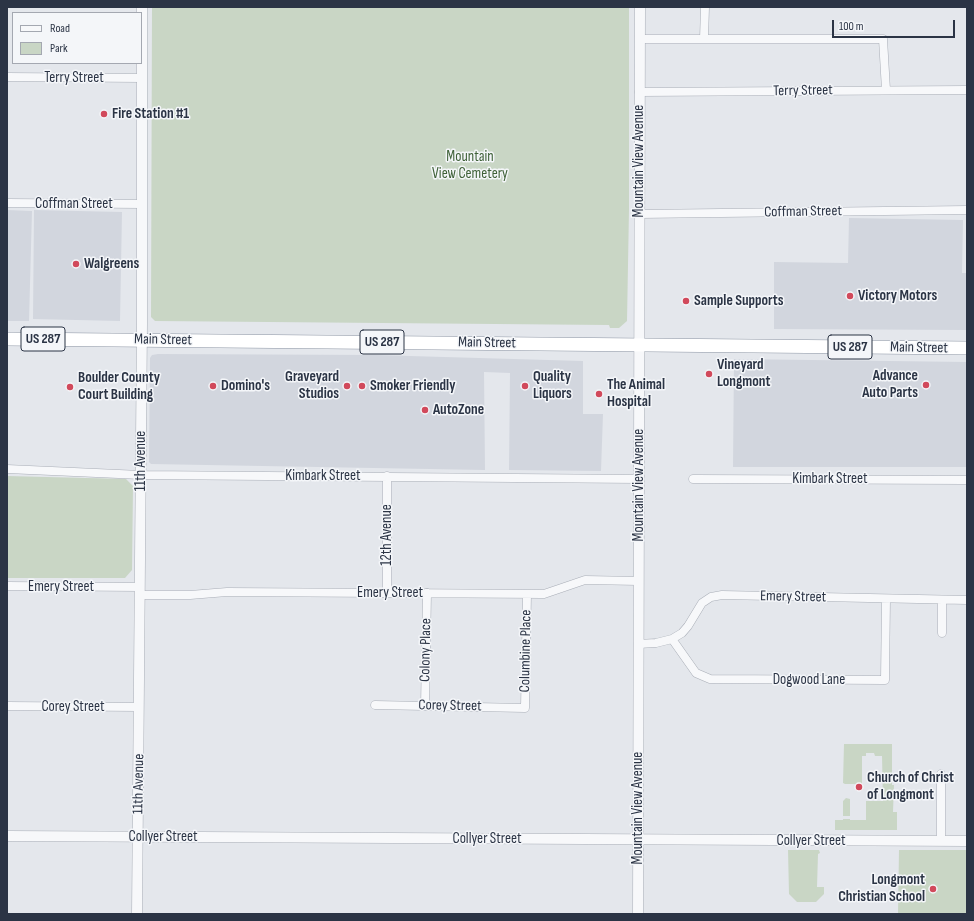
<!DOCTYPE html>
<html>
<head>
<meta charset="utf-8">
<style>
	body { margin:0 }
	#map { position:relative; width:974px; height:921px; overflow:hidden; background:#e4e7ec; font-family:"Sofia Sans Condensed",sans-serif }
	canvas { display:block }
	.frame { position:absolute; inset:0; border:8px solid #2b3445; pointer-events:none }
	.legend { position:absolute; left:12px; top:12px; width:130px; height:52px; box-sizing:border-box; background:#f4f6f9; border:1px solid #a4a8b1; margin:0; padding:5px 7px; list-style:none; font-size:12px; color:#2b3445 }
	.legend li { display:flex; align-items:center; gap:8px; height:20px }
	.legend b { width:20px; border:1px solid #a4a8b1 }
	.scale { position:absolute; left:832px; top:20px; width:123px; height:18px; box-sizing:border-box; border:2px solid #2b3445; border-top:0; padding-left:5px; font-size:12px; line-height:14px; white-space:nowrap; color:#2b3445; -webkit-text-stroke:3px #f4f6f9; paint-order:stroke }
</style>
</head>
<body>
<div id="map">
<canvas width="974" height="921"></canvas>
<div class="frame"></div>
<ul class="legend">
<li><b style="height:5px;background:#f7f8fa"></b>Road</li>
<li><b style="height:11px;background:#c9d6c5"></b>Park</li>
</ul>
<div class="scale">100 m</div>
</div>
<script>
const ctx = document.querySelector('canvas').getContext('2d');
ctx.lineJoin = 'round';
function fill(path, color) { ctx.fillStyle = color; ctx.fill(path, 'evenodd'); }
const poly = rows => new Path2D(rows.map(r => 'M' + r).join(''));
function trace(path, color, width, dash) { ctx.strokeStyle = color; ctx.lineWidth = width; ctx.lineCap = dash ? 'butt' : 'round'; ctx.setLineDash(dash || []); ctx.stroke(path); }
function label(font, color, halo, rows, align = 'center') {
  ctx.font = font + ' "Sofia Sans Condensed",sans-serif'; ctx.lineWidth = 3; ctx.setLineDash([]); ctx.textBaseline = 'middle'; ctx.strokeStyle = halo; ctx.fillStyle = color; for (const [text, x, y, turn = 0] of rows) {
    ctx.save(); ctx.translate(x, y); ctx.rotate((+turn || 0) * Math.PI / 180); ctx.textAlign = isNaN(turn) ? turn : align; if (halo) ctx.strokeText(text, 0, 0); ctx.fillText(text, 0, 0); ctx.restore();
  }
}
const built = poly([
	[7,210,32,211,29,321,7,321],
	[34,210,122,212,120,321,33,319],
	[849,218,963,220,962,273,967,273,967,330,774,329,774,262,848,263],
	[158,354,375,355,583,361,583,414,603,414,601,471,509,470,510,373,484,372,485,470,151,464,149,462,150,358,152,355],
	[734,359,967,362,967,467,733,467]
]);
const green = poly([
	[152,7,629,7,629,209,627,321,619,328,610,328,609,325,155,321,151,317],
	[7,476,126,479,133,486,132,570,125,578,7,578],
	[844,744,892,744,892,785,894,785,893,812,897,812,897,830,835,830,835,820,843,820,843,819,850,819,850,820,866,820,866,801,883,801,882,756,875,756,874,753,866,753,866,756,862,756,862,784,845,784,843,783],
	[846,798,850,799,850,816,843,816,843,801],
	[788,850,819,850,820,853,818,854,817,887,824,887,824,894,816,902,797,902,789,894],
	[899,850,967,850,967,914,898,914]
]);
const minor = poly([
	[640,39,883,39,886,90],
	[704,39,705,7],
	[7,77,142,78],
	[639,92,967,90],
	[7,203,142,204],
	[639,214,967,210],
	[7,469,141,475,639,479],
	[693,479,967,480],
	[7,586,140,587],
	[387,593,387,476],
	[140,595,190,595,227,592,544,594,585,580,639,581],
	[942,633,942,600],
	[672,639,696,673,710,679,885,680,886,599],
	[638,644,656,643,672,639,682,633,688,626,702,603,711,597,722,595,967,600],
	[375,705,525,708,527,594],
	[7,706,139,707],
	[425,706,427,593],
	[941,774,941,841]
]);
const tertiary = poly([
	[7,836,967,841],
	[137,914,142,323,142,7],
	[638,914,640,7]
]);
const trunk = poly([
	[7,339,967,348]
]);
const markers = [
	[104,114,4,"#d1495b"],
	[76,264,4,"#d1495b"],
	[850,296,4,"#d1495b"],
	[686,301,4,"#d1495b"],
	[709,374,4,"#d1495b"],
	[926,385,4,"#d1495b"],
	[213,386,4,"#d1495b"],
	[347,386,4,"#d1495b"],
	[362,386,4,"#d1495b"],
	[525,386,4,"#d1495b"],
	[70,387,4,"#d1495b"],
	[599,394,4,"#d1495b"],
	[425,410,4,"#d1495b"],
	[859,787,4,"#d1495b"],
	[933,889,4,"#d1495b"]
];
const shields = [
	[43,339,44],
	[382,342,44],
	[850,347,44]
];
const shieldNames = [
	["US 287",43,339],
	["US 287",382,342],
	["US 287",850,347]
];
const streetNames = [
	["Terry Street",74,78],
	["Terry Street",803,91,-1],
	["Mountain View Avenue",639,161,-90],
	["Coffman Street",74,204],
	["Coffman Street",803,212,-1],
	["Main Street",163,340,1],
	["Main Street",487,343,1],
	["Main Street",919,348,1],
	["11th Avenue",141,461,-90],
	["Kimbark Street",323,476],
	["Kimbark Street",830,479],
	["Mountain View Avenue",639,485,-90],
	["12th Avenue",387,535,-90],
	["Emery Street",61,587],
	["Emery Street",390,593],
	["Emery Street",793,597,1],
	["Colony Place",426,650,-89],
	["Columbine Place",526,651,-89],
	["Dogwood Lane",809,680],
	["Corey Street",450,706,1],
	["Corey Street",73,707],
	["11th Avenue",139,784,-89],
	["Mountain View Avenue",638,808,-90],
	["Collyer Street",163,837],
	["Collyer Street",487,839],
	["Collyer Street",811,841]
];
const poiNames = [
	["Fire Station #1",112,114],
	["Walgreens",84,264],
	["Victory Motors",858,296],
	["Sample Supports",694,301],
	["Vineyard",717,365],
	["Longmont",717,382],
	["Advance",918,376,"right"],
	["Auto Parts",918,393,"right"],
	["Graveyard",339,377,"right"],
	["Studios",339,394,"right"],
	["Quality",533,377],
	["Liquors",533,394],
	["Boulder County",78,378],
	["Court Building",78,395],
	["The Animal",607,385],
	["Hospital",607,402],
	["Domino's",221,386],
	["Smoker Friendly",370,386],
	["AutoZone",433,410],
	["Church of Christ",867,778],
	["of Longmont",867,795],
	["Longmont",925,880,"right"],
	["Christian School",925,897,"right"]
];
const parkNames = [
	["Mountain",470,157],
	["View Cemetery",470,174]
];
fill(built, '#d2d6de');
fill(green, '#c9d6c5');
trace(minor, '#a9aeb7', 9);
trace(tertiary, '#a9aeb7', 11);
trace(trunk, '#8b94a3', 14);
trace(minor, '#f7f8fa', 8);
trace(tertiary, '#f7f8fa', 10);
trace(trunk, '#fff', 13);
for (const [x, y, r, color] of markers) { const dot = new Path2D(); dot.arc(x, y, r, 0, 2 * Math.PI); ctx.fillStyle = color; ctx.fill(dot); trace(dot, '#f4f6f9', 1.5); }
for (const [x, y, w] of shields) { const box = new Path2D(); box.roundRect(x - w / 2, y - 12, w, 24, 3); ctx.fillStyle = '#f4f6f9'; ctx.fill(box); trace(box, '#2b3445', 1); }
label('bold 14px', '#2b3445', null, shieldNames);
label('15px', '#2b3445', '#f4f6f9', streetNames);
label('bold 15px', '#2b3445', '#f4f6f9', poiNames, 'left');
label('15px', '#3f6138', '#f4f6f9', parkNames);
</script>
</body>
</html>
